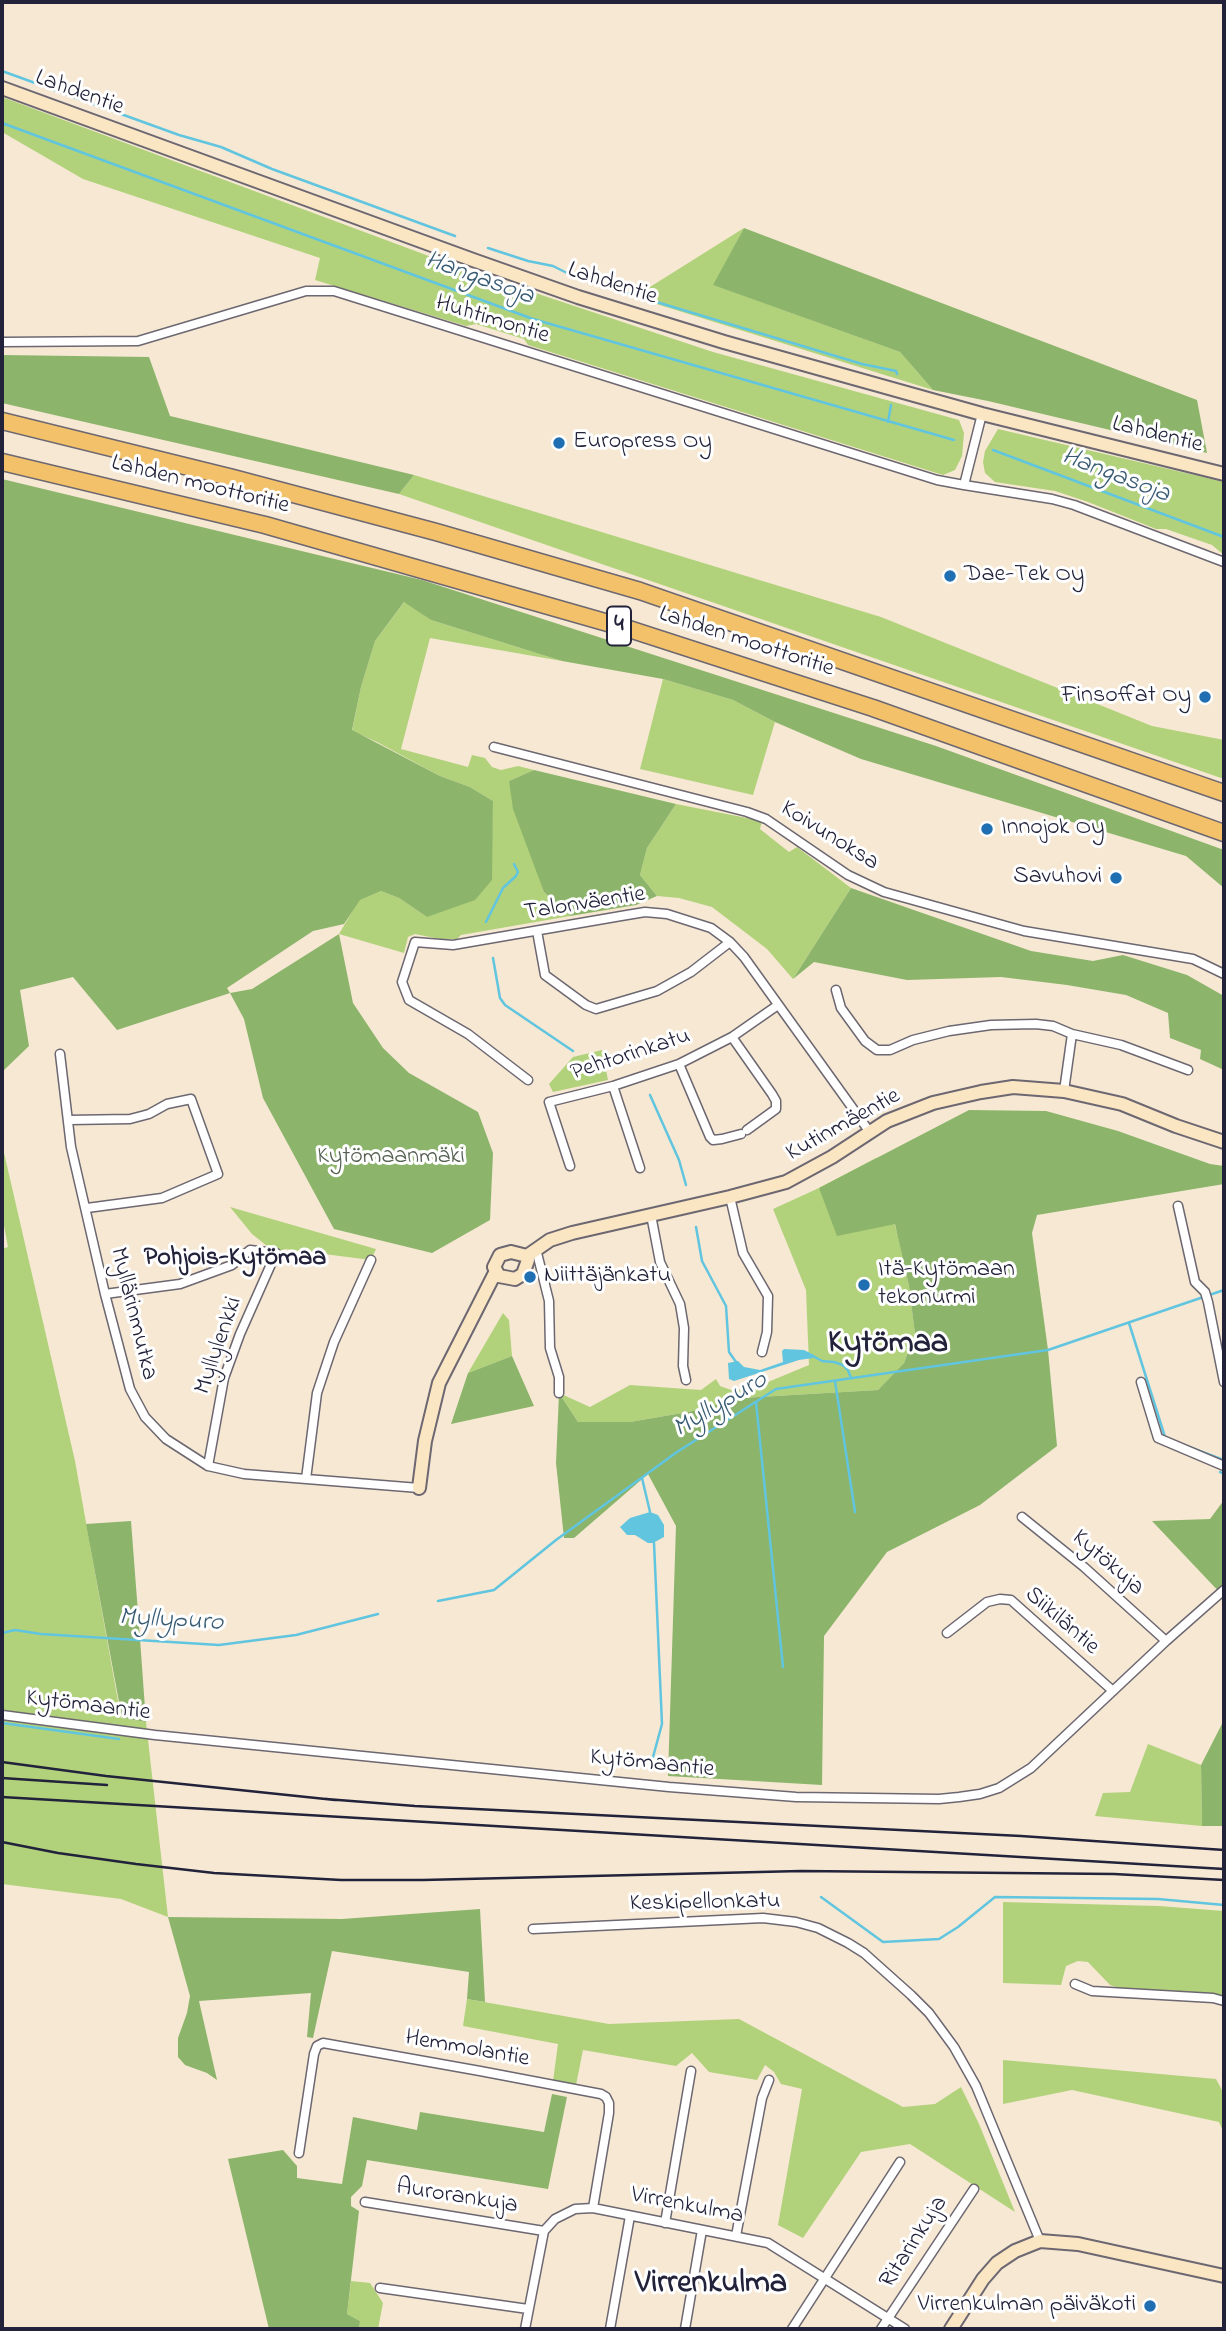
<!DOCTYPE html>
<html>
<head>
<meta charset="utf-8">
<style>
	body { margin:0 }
	#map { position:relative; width:1226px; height:2331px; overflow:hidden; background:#f6e8d3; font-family:"Indie Flower",sans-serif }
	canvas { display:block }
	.frame { position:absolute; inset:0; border:4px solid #22223b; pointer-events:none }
</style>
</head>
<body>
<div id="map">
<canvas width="1226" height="2331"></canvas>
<div class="frame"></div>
</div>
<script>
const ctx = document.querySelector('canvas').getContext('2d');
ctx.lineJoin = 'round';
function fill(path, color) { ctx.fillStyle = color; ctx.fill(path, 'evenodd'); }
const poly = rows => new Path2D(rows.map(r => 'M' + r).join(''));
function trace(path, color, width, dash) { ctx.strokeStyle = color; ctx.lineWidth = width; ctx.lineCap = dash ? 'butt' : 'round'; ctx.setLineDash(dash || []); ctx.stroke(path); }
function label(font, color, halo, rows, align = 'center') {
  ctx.font = font + ' "Indie Flower",sans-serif'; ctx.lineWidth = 6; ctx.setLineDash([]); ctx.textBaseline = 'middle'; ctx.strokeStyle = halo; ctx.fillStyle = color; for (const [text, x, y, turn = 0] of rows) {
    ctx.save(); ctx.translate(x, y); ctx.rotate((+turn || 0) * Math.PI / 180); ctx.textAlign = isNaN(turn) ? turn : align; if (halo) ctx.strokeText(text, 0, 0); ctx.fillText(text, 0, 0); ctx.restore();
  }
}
const green = poly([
	[2,97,469,271,713,352,959,420,964,433,962,456,955,470,943,475,528,345,524,339,476,324,466,326,315,280,320,258,83,179,2,132],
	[744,228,714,285,900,352,933,390,634,297],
	[998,429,1224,482,1224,555,1212,545,1166,529,1156,529,1088,502,1055,491,995,482,985,473,983,462,985,451],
	[414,475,881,617,1152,726,1224,740,1224,779,399,494],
	[405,601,431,620,562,661,430,638,401,749,468,767,472,755,485,758,492,767,501,770,518,766,534,770,509,781,544,892,570,916,461,935,457,939,440,939,415,934,408,937,404,953,339,934,359,900,381,891,399,898,427,917,492,838,493,801,470,787,440,776,377,742,352,731,361,687,375,641],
	[663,679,733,700,775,722,753,795,640,769],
	[676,804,762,821,760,829,789,852,797,847,851,888,793,979,767,949,712,907,679,898,657,896,640,875,647,848],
	[602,1050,608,1080,553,1092,549,1084,573,1057],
	[2,1144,75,1461,121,1718,146,1722,168,1917,121,1899,2,1884,2,1249,8,1247,2,1215],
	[876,1158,898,1236,909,1286,915,1334,904,1363,878,1390,742,1398,688,1412,630,1422,578,1422,559,1393,590,1407,630,1385,701,1390,716,1379,720,1386,734,1391,768,1382,809,1365,806,1290,773,1209,819,1188],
	[230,1207,376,1249,371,1260,285,1249,276,1253,252,1234],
	[503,1313,509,1320,512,1356,468,1373],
	[1148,1744,1201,1765,1202,1826,1095,1816,1103,1793,1130,1792],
	[1003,1902,1159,1906,1224,1911,1224,1998,1197,1992,1119,1988,1110,1985,1088,1962,1078,1961,1066,1966,1061,1985,1003,1983],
	[467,1999,609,2024,739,2019,903,2107,935,2104,961,2087,979,2124,1015,2212,910,2144,861,2152,803,2238,778,2225,802,2089,781,2084,774,2072,765,2065,757,2080,709,2072,692,2053,676,2066,583,2050,576,2085,553,2081,558,2044,463,2026],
	[1003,2060,1216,2079,1224,2094,1224,2133,1219,2122,1072,2090,1003,2104],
	[351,2281,370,2283,383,2303,378,2329,359,2329,360,2321,347,2314]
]);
const forest = poly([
	[744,228,1197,400,1207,453,988,401,933,390,900,352,713,285],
	[2,355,149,357,170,416,414,475,399,494,2,403],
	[2,479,422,580,936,746,1224,850,1224,888,1186,856,861,759,775,722,733,700,663,679,562,661,431,620,404,602,375,641,361,687,352,730,440,776,470,787,493,801,492,880,475,900,427,917,399,898,381,891,360,900,344,924,313,931,227,988,230,993,252,989,339,934,353,1003,383,1048,409,1073,478,1112,493,1153,490,1220,432,1253,334,1229,263,1098,244,1019,230,993,117,1030,73,977,20,990,29,1046,2,1072],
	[534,770,676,804,647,848,640,875,657,896,636,905,570,916,544,892,513,809,509,781],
	[851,888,1031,951,1093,961,1123,955,1187,975,1224,996,1224,1070,1200,1059,1201,1050,1170,1038,1168,1013,1126,995,1067,985,1001,977,907,980,814,962,793,979],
	[969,1110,1046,1111,1118,1131,1210,1164,1224,1166,1224,1184,1037,1215,1032,1233,1048,1350,1057,1446,980,1505,887,1552,824,1636,822,1785,668,1776,676,1526,648,1474,574,1538,564,1538,556,1463,559,1393,578,1422,630,1422,688,1412,742,1398,878,1390,904,1363,915,1334,909,1286,895,1224,837,1236,819,1188],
	[512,1356,534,1406,451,1424,468,1373],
	[1224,1500,1224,1597,1152,1521,1210,1519],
	[131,1521,140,1639,146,1722,122,1718,86,1524],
	[1224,1720,1224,1826,1202,1826,1201,1765],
	[480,1909,485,2002,467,1999,469,1972,332,1951,313,2038,307,2037,311,1993,199,2001,217,2080,207,2073,185,2065,178,2057,178,2038,187,2013,190,1996,168,1917,342,1919],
	[552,2094,567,2097,548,2189,367,2160,362,2186,351,2197,351,2206,359,2211,347,2314,360,2321,359,2329,269,2329,228,2159,283,2150,297,2166,297,2178,342,2184,353,2117,417,2130,420,2112,544,2132]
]);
const water = poly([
	[784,1349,804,1350,814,1355,813,1358,799,1360,734,1381,729,1379,728,1363,738,1361,744,1367,760,1370,783,1362,782,1351],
	[650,1512,658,1515,664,1525,664,1537,653,1543,648,1543,635,1535,627,1535,620,1527,630,1518]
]);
const stream = poly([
	[2,71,179,135,221,147,272,169,455,236],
	[2,123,533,319,954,440],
	[488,248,528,261,553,266,577,278,862,364,896,371,897,374],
	[888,422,891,405],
	[993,450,1224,537],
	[486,922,503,888,516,876,518,872,514,864],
	[493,958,500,998,505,1005,573,1051],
	[650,1095,679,1160,686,1185],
	[696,1227,702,1261,726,1306,729,1352,736,1362],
	[1129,1323,1165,1437],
	[813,1356,822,1361,834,1362,843,1365,848,1370,851,1378],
	[835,1381,855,1512],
	[756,1402,783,1667],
	[1181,1444,1221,1459],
	[1220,1472,1224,1474],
	[642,1478,650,1512],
	[438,1601,494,1590,556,1540,677,1452,776,1389,1048,1350,1224,1290],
	[2,1633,15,1630,41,1634,219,1645,296,1635,378,1614],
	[2,1723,119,1739],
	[653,1757,662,1724,654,1543],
	[821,1897,883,1942,939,1939,958,1927,995,1897,1158,1899,1224,1905]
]);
const street = poly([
	[2,342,138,341,306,291,334,291,937,480,964,485],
	[982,414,964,485,1052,499,1074,505,1224,562],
	[494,747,747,812,766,819,848,875,884,892,1024,931,1193,959,1224,974],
	[537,931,545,975,586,1005,596,1009,657,991,691,972,730,942],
	[836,990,841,1008,865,1041,877,1050,890,1050,913,1040,949,1031,991,1025,1036,1024,1053,1026,1072,1034,1121,1045,1188,1070],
	[732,1037,772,1094,776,1101,776,1109,747,1130],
	[60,1054,71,1147,105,1294,130,1389,145,1417,166,1439,208,1466,244,1474,419,1488],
	[679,1064,710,1137,713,1140,722,1139,741,1134],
	[528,1080,468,1034,409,1000,402,982,415,942,453,945,621,916,645,912,667,914,711,928,730,942,744,957,869,1131],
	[613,1086,640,1168],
	[1064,1091,1072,1034],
	[69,1120,130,1119,149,1114,167,1104,191,1099,218,1174,162,1198,87,1208],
	[570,1166,549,1102,613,1086,679,1064,732,1037,778,1005],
	[730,1197,743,1253,768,1296,767,1332,762,1352],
	[1178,1206,1195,1282,1205,1292,1208,1302,1224,1382],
	[651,1215,660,1262,680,1304,684,1328,683,1366,686,1380],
	[536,1249,549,1301,550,1348,559,1377,559,1393],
	[105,1294,180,1284,232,1265,250,1250,276,1253,240,1334,224,1378,208,1466],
	[1141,1382,1158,1438,1224,1466],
	[306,1479,317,1393,334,1342,371,1260],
	[1022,1517,1084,1567,1166,1641],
	[947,1633,987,1602,1000,1599,1011,1600,1113,1691],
	[2,1715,155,1735,669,1787,796,1797,939,1799,959,1797,980,1794,999,1788,1031,1768,1166,1641,1224,1590],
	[533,1929,763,1918,796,1922,818,1928,848,1943,864,1953,911,1995,929,2013,954,2047,976,2086,1040,2241],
	[1075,1984,1092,1991,1213,1998,1224,2001],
	[299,2153,314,2054,317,2046,323,2043,480,2071,601,2094,606,2097,609,2103,609,2113,593,2208],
	[365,2202,544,2231],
	[665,2223,691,2071],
	[736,2236,762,2098,769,2080],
	[380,2288,528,2309],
	[525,2329,544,2231,555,2219,575,2209,593,2208,768,2243,905,2329],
	[610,2329,630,2216],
	[685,2329,702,2230],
	[792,2329,900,2162],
	[881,2329,974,2189]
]);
const secondary = poly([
	[2,88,473,260,578,297,724,342,982,414,1224,474],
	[511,1252,527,1256,528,1260,523,1274,515,1279,499,1276,494,1267,500,1255,511,1252],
	[527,1256,550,1240,572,1233,730,1197,786,1182,832,1157,887,1121,933,1103,981,1092,1013,1087,1064,1091,1122,1104,1176,1126,1224,1142],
	[419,1488,425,1441,439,1383,495,1273],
	[951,2329,983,2279,997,2263,1015,2251,1040,2241,1078,2244,1224,2276]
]);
const highway = poly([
	[2,421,233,478,436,532,640,591,1224,793],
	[2,462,265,525,629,629,873,708,1224,833]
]);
const rail = poly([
	[2,1762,106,1776,335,1800],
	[2,1778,107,1785],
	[2,1797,1224,1869],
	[326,1799,415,1806,1021,1836,1224,1850],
	[2,1842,58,1853,136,1864,214,1873,341,1880,423,1880,801,1871,1114,1874,1224,1880]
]);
const markers = [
	[559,443,7,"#1f6fb2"],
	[950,576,7,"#1f6fb2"],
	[1205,697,7,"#1f6fb2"],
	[987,829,7,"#1f6fb2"],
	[1116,878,7,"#1f6fb2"],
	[530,1277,7,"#1f6fb2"],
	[864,1285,7,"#1f6fb2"],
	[1150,2306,7,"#1f6fb2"]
];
const shields = [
	[619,626,24]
];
const shieldNames = [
	["4",619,626]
];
const streetNames = [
	["Lahdentie",79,94,20],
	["Lahdentie",612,285,18],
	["Huhtimontie",492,321,17],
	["Lahdentie",1157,436,14],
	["Lahden moottoritie",200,486,14],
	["Lahden moottoritie",746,643,18],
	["Koivunoksa",829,837,32],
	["Talonväentie",585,905,-9],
	["Pehtorinkatu",631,1056,-18],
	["Kutinmäentie",844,1126,-29],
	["Myllärinmutka",132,1314,76],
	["Myllylenkki",220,1346,-71],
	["Kytökuja",1107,1564,41],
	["Siikiläntie",1061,1622,41],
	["Kytömaantie",88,1707,7],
	["Kytömaantie",652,1765,6],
	["Keskipellonkatu",705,1904,-1],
	["Hemmolantie",467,2050,10],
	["Aurorankuja",457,2198,9],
	["Virrenkulma",687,2207,11],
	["Ritarinkuja",915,2243,-57]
];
const poiNames = [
	["Europress Oy",573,443],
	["Dae-Tek Oy",964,576],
	["Finsoffat Oy",1191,697,"right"],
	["Innojok Oy",1001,829],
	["Savuhovi",1102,878,"right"],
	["Itä-Kytömaan",878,1271],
	["tekonurmi",878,1299],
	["Niittäjänkatu",544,1277],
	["Virrenkulman päiväkoti",1136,2306,"right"]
];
const parkNames = [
	["Kytömaanmäki",391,1158]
];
const waterNames = [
	["Hangasoja",479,280,20],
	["Hangasoja",1115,477,21],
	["Myllypuro",721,1406,-31],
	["Myllypuro",171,1622,3]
];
const neighbourhoodNames = [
	["Pohjois-Kytömaa",235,1260]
];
const districtNames = [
	["Kytömaa",888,1346],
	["Virrenkulma",711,2286]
];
fill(green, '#b1d27b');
fill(forest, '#8cb46b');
fill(water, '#61c5df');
trace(stream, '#61c5df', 2.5);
trace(street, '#6c6770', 11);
trace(secondary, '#6c6770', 16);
trace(highway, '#6c6770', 19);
trace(street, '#fff', 8);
trace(secondary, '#fbe6c4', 12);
trace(highway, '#f4c16b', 16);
trace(rail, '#22223b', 2.5);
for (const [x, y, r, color] of markers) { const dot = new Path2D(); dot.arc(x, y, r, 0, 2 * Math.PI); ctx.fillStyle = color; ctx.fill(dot); trace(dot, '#fff', 2.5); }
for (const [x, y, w] of shields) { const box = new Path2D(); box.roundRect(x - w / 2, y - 19.5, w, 39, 5); ctx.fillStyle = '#fff'; ctx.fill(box); trace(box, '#22223b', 2); }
label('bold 23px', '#22223b', null, shieldNames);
label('24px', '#22223b', '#fff', streetNames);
label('24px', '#22223b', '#fff', poiNames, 'left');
label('24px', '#546051', '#fff', parkNames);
label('italic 26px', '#385b74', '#fff', waterNames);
label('bold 26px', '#22223b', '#fff', neighbourhoodNames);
label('bold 32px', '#22223b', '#fff', districtNames);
</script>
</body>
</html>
